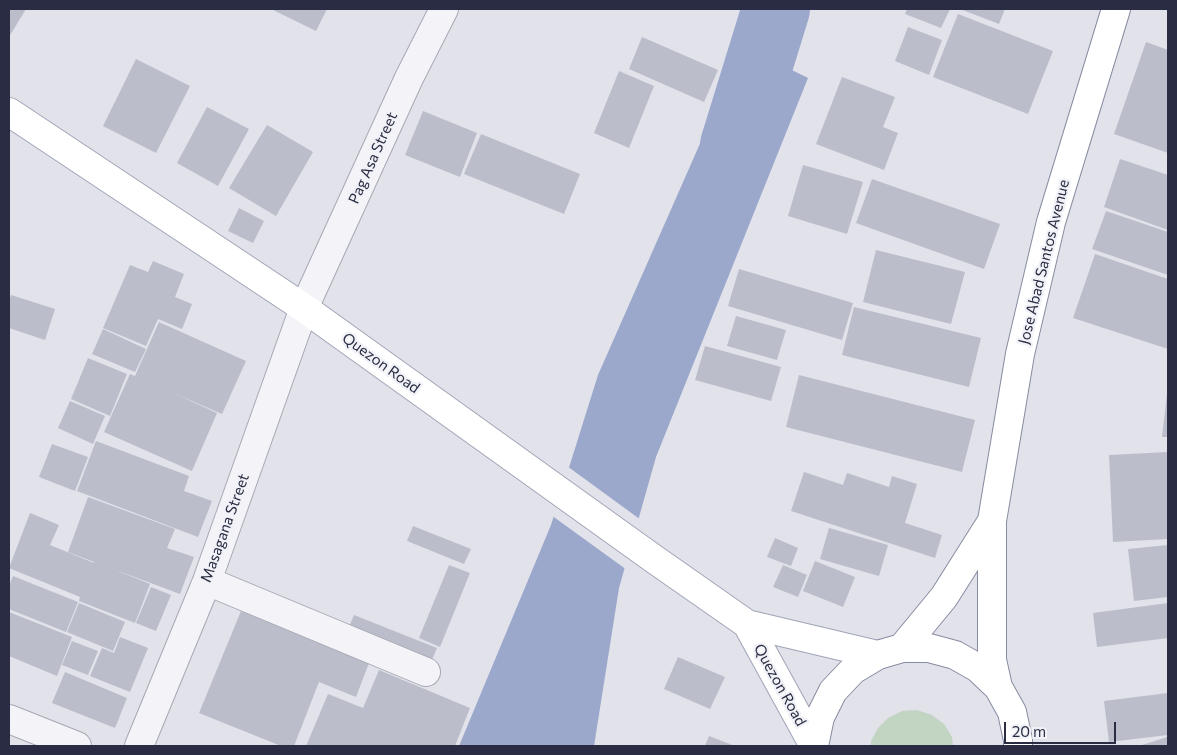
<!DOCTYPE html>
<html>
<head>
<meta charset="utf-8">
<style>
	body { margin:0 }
	#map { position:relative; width:1177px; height:755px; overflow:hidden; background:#e1e2ea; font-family:Commissioner,sans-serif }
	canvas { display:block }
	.frame { position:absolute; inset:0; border:10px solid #292c42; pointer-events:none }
	.scale { position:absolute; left:1004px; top:722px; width:112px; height:22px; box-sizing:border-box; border:2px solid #292c42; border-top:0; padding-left:6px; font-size:15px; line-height:18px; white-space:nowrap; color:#292c42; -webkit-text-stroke:4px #f1f2f7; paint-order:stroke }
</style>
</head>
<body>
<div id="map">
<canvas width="1177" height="755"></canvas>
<div class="frame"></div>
<div class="scale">20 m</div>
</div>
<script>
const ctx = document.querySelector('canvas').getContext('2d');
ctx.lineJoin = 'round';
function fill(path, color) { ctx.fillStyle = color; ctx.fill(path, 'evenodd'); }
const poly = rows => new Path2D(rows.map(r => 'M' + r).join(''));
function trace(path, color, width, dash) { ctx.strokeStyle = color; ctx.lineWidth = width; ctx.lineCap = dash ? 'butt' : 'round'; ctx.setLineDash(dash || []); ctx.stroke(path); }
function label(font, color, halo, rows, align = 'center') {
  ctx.font = font + ' Commissioner,sans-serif'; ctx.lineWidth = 4.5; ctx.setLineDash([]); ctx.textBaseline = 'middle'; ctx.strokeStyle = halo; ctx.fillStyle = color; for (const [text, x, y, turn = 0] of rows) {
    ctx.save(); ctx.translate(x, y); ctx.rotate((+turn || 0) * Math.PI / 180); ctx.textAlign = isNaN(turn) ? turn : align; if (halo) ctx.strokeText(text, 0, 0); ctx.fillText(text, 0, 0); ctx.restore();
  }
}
const green = poly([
	[917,710,932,715,944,724,952,737,953,746,871,746,871,741,878,728,888,718,902,711]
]);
const water = poly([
	[743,46,808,78,656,457,619,588,594,746,459,746,551,525,598,375]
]);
const pier = poly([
	[567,466,641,520,627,570,551,515]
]);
const river = poly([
	[734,145,776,9]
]);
const building = poly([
	[9,9,26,9,9,37],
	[271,9,327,9,316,31],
	[907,9,950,9,941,28,905,14],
	[960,9,1005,9,999,24],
	[958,14,1053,51,1028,114,933,77],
	[908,27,942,40,929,75,895,61],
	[642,37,718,70,704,102,629,69],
	[1146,42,1168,50,1168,153,1114,134],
	[136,59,190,86,156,153,103,126],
	[619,71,654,86,629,148,594,133],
	[842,77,895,97,883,127,898,133,884,170,816,144],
	[207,107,249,129,218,186,177,163],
	[423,111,477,133,460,177,405,155],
	[267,125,313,152,276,216,229,188],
	[481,134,580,174,564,214,464,174],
	[1120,159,1168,175,1168,230,1104,207],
	[803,165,863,182,847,234,788,216],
	[872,179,1000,224,984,269,856,223],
	[239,208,264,221,253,243,228,231],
	[1106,211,1168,232,1168,275,1092,249],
	[876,250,965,272,951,324,863,302],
	[1095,254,1168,279,1168,349,1073,318],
	[153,261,184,274,175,297,192,304,182,329,158,319,146,346,103,328,130,265,148,272],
	[739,269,853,303,842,340,728,306],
	[11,295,55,309,45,340,9,328,9,302],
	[854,307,981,338,969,387,842,355],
	[736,316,786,330,777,360,727,346],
	[159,322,246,361,222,414,171,392,217,413,192,471,104,432,130,374,135,376],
	[103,329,146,349,135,372,92,354],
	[705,346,781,367,771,401,695,380],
	[88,358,127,374,110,416,71,399],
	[799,375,975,420,962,472,786,427],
	[1167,394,1168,394,1168,437,1162,437],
	[70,401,105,416,93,444,58,428],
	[96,441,189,476,184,491,212,501,198,537,77,491],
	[52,444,88,457,75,491,39,477],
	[1168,452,1168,539,1113,542,1109,455],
	[804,472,843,485,847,473,889,487,892,476,917,484,905,523,942,535,935,558,791,511],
	[88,497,175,529,167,548,194,557,180,594,113,569,150,584,135,623,79,601,80,597,9,568,30,513,59,525,50,545,94,563,94,562,68,552],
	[413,526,471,549,464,564,407,541],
	[829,528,888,545,879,576,820,559],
	[775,538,798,548,791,566,767,557],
	[1168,545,1168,597,1134,601,1128,549],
	[815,561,855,577,843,607,803,591],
	[449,565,470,573,440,647,419,638],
	[783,565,807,575,798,597,773,587],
	[13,576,78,602,66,632,9,609,9,586],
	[151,587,171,595,156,631,136,623],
	[79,603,125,622,113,651,67,632],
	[1168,603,1168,638,1097,647,1093,613],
	[241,611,369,663,356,697,319,682,294,746,281,746,199,713],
	[9,612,72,637,57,676,9,656],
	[354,615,437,648,432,660,349,627],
	[120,637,148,648,130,692,90,676,102,648,114,653],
	[72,641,98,651,88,675,62,665],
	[678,657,725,677,710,709,664,689],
	[379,670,470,708,455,746,306,746,328,694,363,708],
	[65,672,127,698,115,728,52,703],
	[1168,693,1168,735,1109,742,1104,701],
	[709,736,735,746,705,746],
	[1167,737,1168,746,1139,746]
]);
const minor = poly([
	[207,581,426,672],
	[9,719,77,746],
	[139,746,207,581,304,308,409,78,444,9]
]);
const major = poly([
	[9,112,304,308,654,559,747,624,878,655],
	[747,624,814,746]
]);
const highway = poly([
	[902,648,944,597,992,521],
	[998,687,992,660,992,521,1020,354,1051,222,1116,9],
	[814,746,820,717,833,691,853,670,878,655,902,648,929,648,955,655,978,668,998,687,1012,712,1018,740,1018,746]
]);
const streetNames = [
	["Pag Asa Street",373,158,-66],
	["Jose Abad Santos Avenue",1044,262,-76],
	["Quezon Road",381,363,36],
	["Masagana Street",225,528,-70],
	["Quezon Road",780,685,61]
];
fill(green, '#c2d4c2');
fill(water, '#9ba8cb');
fill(pier, '#e1e2ea');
trace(river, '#9ba8cb', 68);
fill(building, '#bbbdca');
trace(minor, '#a6a8b4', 30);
trace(major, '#a0a4b6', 30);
trace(highway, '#888ca1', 30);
trace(minor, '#f4f4f8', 28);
trace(major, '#fff', 28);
trace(highway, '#fff', 28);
label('15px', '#292c42', '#f1f2f7', streetNames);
</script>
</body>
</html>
